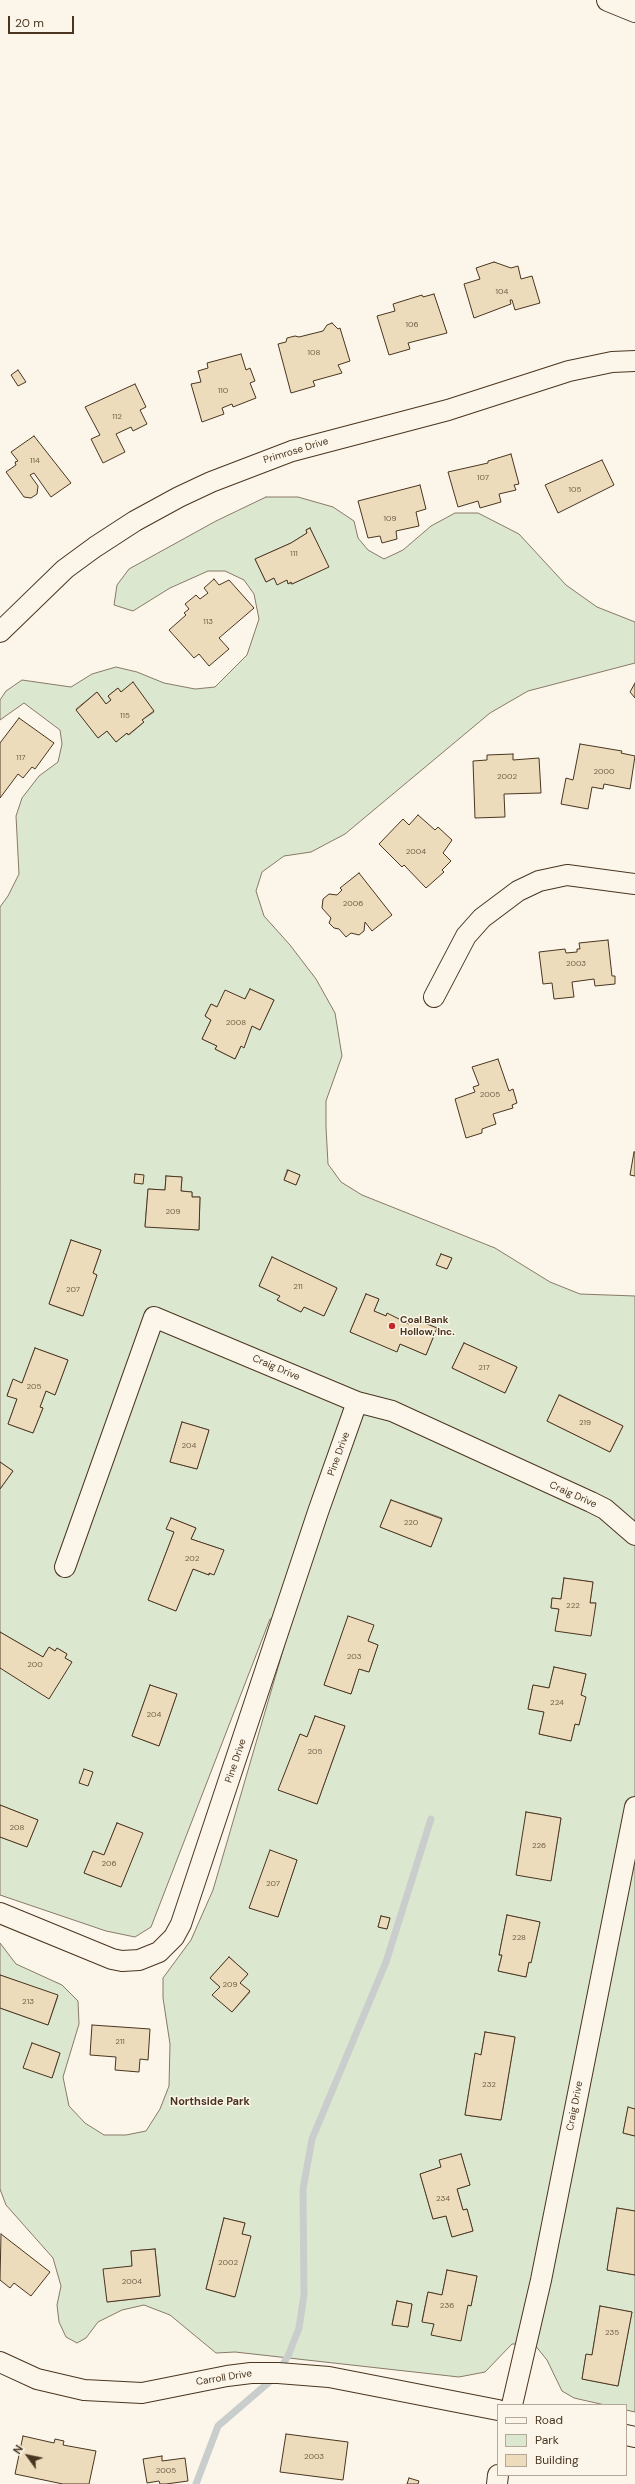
<!DOCTYPE html>
<html>
<head>
<meta charset="utf-8">
<style>
	body { margin:0 }
	#map { position:relative; width:635px; height:2484px; overflow:hidden; background:#fbf6e9; font-family:"DM Sans",sans-serif }
	canvas { display:block }
	.legend { position:absolute; left:497px; top:2404px; width:130px; height:72px; box-sizing:border-box; background:#fbf6e9; border:1px solid #b4a999; margin:0; padding:5px 7px; list-style:none; font-size:12px; color:#4a3520 }
	.legend li { display:flex; align-items:center; gap:8px; height:20px }
	.legend b { width:20px; border:1px solid #b4a999 }
	.north { position:absolute; left:8px; top:2436px; width:40px; height:40px; -webkit-text-stroke:3px #fbf6e9; paint-order:stroke; rotate:303deg; font-size:11px; font-weight:700; line-height:16px; text-align:center; color:#4a3520 }
	.north::after { content:''; display:block; margin:auto; width:14px; height:18px; background:#4a3520; clip-path:polygon(50% 0,100% 100%,50% 72%,0 100%) }
	.scale { position:absolute; left:8px; top:16px; width:66px; height:18px; box-sizing:border-box; border:2px solid #4a3520; border-top:0; padding-left:5px; font-size:12px; line-height:14px; white-space:nowrap; color:#4a3520; -webkit-text-stroke:3px #fbf6e9; paint-order:stroke }
</style>
</head>
<body>
<div id="map">
<canvas width="635" height="2484"></canvas>
<ul class="legend">
<li><b style="height:5px;background:#fbf6e9"></b>Road</li>
<li><b style="height:11px;background:#dce7d0"></b>Park</li>
<li><b style="height:11px;background:#ecdcbc"></b>Building</li>
</ul>
<div class="north">N</div>
<div class="scale">20 m</div>
</div>
<script>
const ctx = document.querySelector('canvas').getContext('2d');
ctx.lineJoin = 'round';
function fill(path, color) { ctx.fillStyle = color; ctx.fill(path, 'evenodd'); }
const poly = rows => new Path2D(rows.map(r => 'M' + r).join(''));
function trace(path, color, width, dash) { ctx.strokeStyle = color; ctx.lineWidth = width; ctx.lineCap = dash ? 'butt' : 'round'; ctx.setLineDash(dash || []); ctx.stroke(path); }
function label(font, color, halo, rows, align = 'center') {
  ctx.font = font + ' "DM Sans",sans-serif'; ctx.lineWidth = 3; ctx.setLineDash([]); ctx.textBaseline = 'middle'; ctx.strokeStyle = halo; ctx.fillStyle = color; for (const [text, x, y, turn = 0] of rows) {
    ctx.save(); ctx.translate(x, y); ctx.rotate((+turn || 0) * Math.PI / 180); ctx.textAlign = isNaN(turn) ? turn : align; if (halo) ctx.strokeText(text, 0, 0); ctx.fillText(text, 0, 0); ctx.restore();
  }
}
const green = poly([
	[266,497,298,497,333,507,354,521,358,538,368,550,384,559,403,550,431,526,455,513,478,513,519,534,566,585,597,607,635,622,635,663,528,691,490,713,345,834,311,852,284,856,262,872,256,891,264,916,290,945,316,979,335,1013,342,1056,326,1101,326,1127,328,1164,341,1182,362,1195,495,1248,550,1282,580,1294,635,1296,635,2109,628,2108,623,2133,635,2136,635,2211,617,2208,607,2270,635,2275,635,2412,626,2410,626,2405,605,2405,574,2398,562,2391,547,2360,534,2344,512,2344,485,2372,459,2377,235,2352,216,2353,170,2315,144,2305,122,2310,98,2322,86,2338,77,2343,66,2337,59,2322,57,2305,61,2286,53,2258,6,2205,0,2189,0,2008,48,2025,58,1996,0,1975,0,1943,16,1964,62,1985,78,2001,79,2024,63,2077,69,2106,85,2123,104,2135,126,2135,146,2131,160,2109,169,2086,170,2044,163,1998,163,1978,191,1940,213,1890,291,1623,270,1619,151,1927,135,1937,106,1931,0,1895,0,1837,27,1847,38,1820,0,1805,0,1668,72,1662,65,1658,67,1654,57,1648,55,1651,49,1647,43,1657,0,1632,0,1489,13,1471,0,1462,0,907,8,896,19,874,16,816,22,798,39,776,58,762,62,744,60,730,24,703,0,720,0,700,6,691,22,680,71,687,92,674,116,667,137,672,164,683,195,689,215,687,247,655,259,619,254,594,244,580,225,571,208,571,170,588,133,611,114,605,117,585,129,569,216,521,266,497],
	[310,528,328,567,292,584,288,583,287,580,274,578,266,582,255,559,291,543,307,533,306,530,310,528],
	[133,683,154,712,142,720,144,722,129,735,127,733,116,742,107,731,98,738,76,709,97,692,106,704,111,700,108,696,118,688,121,692,133,683],
	[250,989,274,1000,260,1030,252,1026,244,1047,241,1046,235,1059,215,1049,217,1046,202,1039,211,1020,205,1016,211,1004,217,1007,245,999,250,989],
	[287,1170,300,1175,296,1185,284,1180,287,1170],
	[166,1176,182,1177,181,1191,192,1192,192,1197,200,1197,199,1230,145,1226,148,1189,165,1190,166,1176],
	[71,1240,101,1250,93,1273,97,1275,82,1316,49,1304,71,1240],
	[441,1254,452,1258,447,1269,437,1265,441,1254],
	[272,1257,337,1288,324,1316,304,1307,301,1312,277,1300,280,1296,259,1286,272,1257],
	[366,1294,379,1299,374,1311,386,1316,387,1314,409,1324,412,1318,437,1328,426,1355,400,1344,397,1351,350,1332,366,1294],
	[464,1343,517,1367,505,1393,452,1368,464,1343],
	[35,1348,68,1360,55,1395,46,1391,40,1407,43,1408,33,1433,8,1424,17,1399,7,1395,13,1380,22,1383,35,1348],
	[560,1395,623,1426,610,1452,547,1421,560,1395],
	[182,1422,209,1430,197,1469,170,1462,182,1422],
	[391,1500,442,1518,431,1547,380,1527,391,1500],
	[171,1518,196,1528,191,1539,224,1550,209,1575,193,1569,176,1611,148,1600,174,1532,167,1529,171,1518],
	[564,1578,593,1582,590,1603,596,1603,556,1630,559,1609,551,1608,552,1598,561,1599,564,1578],
	[348,1617,373,1625,368,1641,378,1645,369,1672,359,1669,351,1694,324,1685,348,1617],
	[554,1667,586,1674,581,1695,585,1697,579,1725,575,1724,571,1741,539,1734,544,1712,528,1709,533,1685,549,1688,554,1667],
	[150,1685,177,1694,159,1746,132,1736,150,1685],
	[315,1716,345,1726,317,1804,279,1790,300,1734,307,1737,315,1716],
	[526,1812,561,1818,551,1880,526,1812],
	[117,1823,142,1833,121,1887,84,1873,93,1851,104,1855,117,1823],
	[270,1851,297,1860,278,1917,250,1908,270,1851],
	[507,1915,540,1922,531,1962,529,1962,526,1977,498,1971,502,1955,499,1955,507,1915],
	[381,1916,390,1918,387,1929,378,1927,381,1916],
	[229,1957,248,1974,240,1983,250,1992,232,2012,213,1995,220,1987,210,1978,229,1957],
	[485,2032,515,2037,501,2120,465,2115,475,2054,481,2055,485,2032],
	[32,2043,60,2053,52,2078,32,2043],
	[461,2154,470,2185,457,2189,463,2210,467,2209,473,2231,452,2237,446,2216,433,2219,420,2174,441,2167,461,2154],
	[224,2218,245,2223,242,2234,250,2236,234,2297,206,2289,224,2218],
	[155,2249,160,2296,107,2302,132,2266,131,2251,155,2249],
	[447,2270,477,2276,471,2306,468,2305,432,2335,434,2324,422,2321,428,2292,442,2295,447,2270],
	[397,2301,412,2304,408,2327,392,2324,397,2301],
	[600,2306,632,2312,618,2386,582,2379,586,2355,592,2355,600,2306]
]);
const stream = poly([
	[196,2484,218,2426,275,2377,288,2356,299,2328,304,2295,303,2189,312,2139,386,1962,431,1819]
]);
const building = poly([
	[494,262,511,268,518,266,521,279,532,276,540,303,515,310,512,300,510,300,511,304,474,318,464,284,480,279,476,268,494,262],
	[434,294,447,333,408,343,410,349,389,355,377,316,395,311,393,304,422,295,423,297,434,294],
	[332,323,338,329,340,328,350,361,338,365,342,373,313,381,315,386,291,393,278,344,286,342,287,338,295,336,299,337,323,331,327,325,332,323],
	[241,354,246,370,250,368,255,381,250,383,256,398,233,407,232,404,222,408,224,414,202,422,191,384,201,382,198,371,208,368,207,363,241,354],
	[18,370,26,382,18,386,11,375,18,370],
	[135,384,146,407,140,410,147,424,133,431,131,427,116,434,125,452,103,463,91,439,100,435,85,407,135,384],
	[34,436,71,483,51,497,34,473,30,475,38,486,37,494,31,498,24,497,6,472,16,465,15,462,18,461,11,452,34,436],
	[511,454,519,484,514,485,516,490,499,494,501,502,480,508,478,501,458,507,448,472,488,463,488,461,511,454],
	[602,460,614,485,558,513,545,485,602,460],
	[420,485,426,509,416,512,419,526,396,531,397,539,382,543,380,536,368,538,358,501,420,485],
	[310,528,329,567,292,584,291,582,288,584,287,580,277,585,274,578,266,582,255,559,291,543,307,533,306,530,310,528],
	[214,579,219,585,229,580,254,608,219,638,229,649,209,666,199,654,194,658,169,630,186,615,184,613,189,609,185,604,196,595,200,599,208,593,204,588,214,579],
	[133,682,154,711,142,720,144,722,128,735,127,733,116,742,107,731,98,738,76,710,97,692,106,704,111,700,108,696,118,688,121,692,133,682],
	[635,683,635,698,630,692,635,683],
	[19,718,54,743,35,769,32,767,23,778,18,774,0,798,0,743,19,718],
	[580,744,622,751,621,753,635,756,630,789,604,784,603,789,592,787,588,809,561,804,566,778,573,780,580,744],
	[513,754,513,760,539,758,541,793,504,794,505,817,475,818,473,761,487,760,487,755,513,754],
	[418,815,435,830,438,827,452,840,443,853,451,861,442,870,444,872,426,888,404,865,402,867,379,844,403,819,409,825,418,815],
	[359,873,392,915,372,931,365,922,364,931,359,935,351,933,346,937,339,929,334,928,329,923,331,918,322,908,323,899,329,894,337,895,342,890,340,888,359,873],
	[608,940,612,976,615,976,615,984,595,986,594,979,572,982,574,997,554,999,552,983,543,984,539,952,565,949,566,953,577,952,577,949,580,949,579,943,608,940],
	[250,989,274,1000,260,1030,252,1026,244,1048,241,1046,235,1059,215,1049,217,1046,202,1039,211,1020,205,1016,211,1004,217,1007,225,990,245,999,250,989],
	[498,1059,509,1091,513,1089,517,1103,512,1105,513,1108,493,1114,496,1124,482,1129,482,1133,466,1138,455,1099,475,1092,473,1087,479,1085,472,1067,498,1059],
	[634,1152,635,1152,635,1176,630,1175,634,1152],
	[288,1170,300,1175,296,1185,284,1180,288,1170],
	[135,1174,144,1175,143,1184,134,1183,135,1174],
	[166,1176,182,1177,181,1191,192,1192,192,1197,200,1197,199,1230,145,1227,148,1189,165,1190,166,1176],
	[71,1240,101,1250,93,1273,97,1275,83,1316,49,1304,71,1240],
	[441,1254,452,1258,447,1269,436,1265,441,1254],
	[272,1257,337,1288,324,1316,304,1307,301,1312,277,1300,280,1296,259,1286,272,1257],
	[366,1294,379,1299,374,1311,386,1316,387,1313,409,1324,412,1318,437,1328,426,1355,400,1344,397,1352,350,1332,366,1294],
	[464,1343,517,1367,505,1393,452,1368,464,1343],
	[35,1348,68,1360,55,1395,46,1391,40,1407,43,1408,33,1433,8,1424,17,1399,7,1396,13,1379,22,1383,35,1348],
	[559,1395,623,1426,610,1452,547,1421,559,1395],
	[182,1422,209,1430,197,1469,170,1462,182,1422],
	[0,1462,13,1471,0,1489,0,1462],
	[391,1500,442,1519,431,1547,380,1527,391,1500],
	[171,1518,196,1528,191,1539,224,1550,214,1575,209,1573,209,1575,193,1569,176,1611,148,1600,174,1532,166,1529,171,1518],
	[564,1578,593,1582,590,1603,596,1603,591,1636,555,1631,559,1609,551,1608,552,1598,561,1599,564,1578],
	[348,1616,374,1625,368,1641,378,1645,369,1672,359,1669,351,1694,324,1685,348,1616],
	[0,1632,43,1657,49,1647,55,1651,57,1648,67,1654,65,1658,72,1662,49,1699,0,1668,0,1632],
	[554,1667,586,1674,581,1695,586,1697,579,1725,575,1724,571,1741,539,1734,544,1712,528,1709,533,1685,549,1688,554,1667],
	[150,1685,177,1694,159,1746,132,1736,150,1685],
	[315,1716,345,1726,317,1804,278,1790,300,1734,307,1737,315,1716],
	[84,1769,93,1772,88,1786,79,1783,84,1769],
	[0,1805,38,1820,27,1847,0,1837,0,1805],
	[526,1812,561,1818,551,1881,516,1875,526,1812],
	[117,1823,143,1833,121,1887,84,1873,93,1851,104,1855,117,1823],
	[270,1850,297,1860,278,1917,249,1908,270,1850],
	[507,1915,540,1922,531,1963,529,1962,526,1977,498,1971,502,1955,499,1955,507,1915],
	[381,1916,390,1918,387,1929,378,1927,381,1916],
	[229,1957,248,1974,240,1983,250,1991,232,2012,212,1995,220,1987,210,1978,229,1957],
	[0,1975,58,1995,48,2025,0,2008,0,1975],
	[92,2025,150,2029,148,2060,140,2059,139,2072,115,2070,116,2057,90,2055,92,2025],
	[485,2032,515,2037,501,2120,465,2115,475,2053,481,2055,485,2032],
	[32,2043,60,2053,52,2078,23,2068,32,2043],
	[628,2107,635,2109,635,2136,623,2133,628,2107],
	[461,2154,470,2185,457,2189,463,2210,467,2209,473,2231,452,2237,446,2216,433,2219,420,2174,441,2167,439,2160,461,2154],
	[617,2208,635,2211,635,2275,607,2270,617,2208],
	[224,2218,245,2223,242,2234,251,2236,235,2297,206,2289,224,2218],
	[1,2234,50,2272,31,2296,14,2283,10,2288,0,2280,1,2234],
	[155,2249,160,2296,107,2302,103,2269,132,2266,131,2251,155,2249],
	[447,2270,477,2276,471,2306,468,2305,461,2341,431,2335,434,2324,422,2322,428,2292,442,2295,447,2270],
	[397,2301,412,2304,408,2327,392,2325,397,2301],
	[600,2306,632,2312,618,2386,582,2379,586,2354,592,2355,600,2306],
	[286,2434,348,2442,343,2480,280,2472,286,2434],
	[23,2436,54,2443,55,2439,64,2441,63,2445,96,2451,89,2484,63,2484,15,2474,23,2436],
	[162,2456,162,2461,185,2458,188,2481,166,2484,160,2484,159,2481,147,2483,143,2459,162,2456],
	[409,2478,419,2481,418,2484,407,2484,409,2478]
]);
const street = poly([
	[0,632,65,569,95,547,135,521,179,497,211,482,292,451,448,410,569,371,612,362,635,361],
	[434,997,466,936,482,918,518,891,539,881,567,875,635,884],
	[65,1567,154,1317,357,1402,392,1411,591,1502,605,1509,635,1535],
	[0,1913,112,1959,122,1961,139,1960,159,1952,174,1937,181,1924,318,1512,357,1402],
	[0,2362,37,2379,84,2390,142,2393,227,2376,251,2373,278,2373,329,2377,498,2410],
	[512,2405,541,2280,635,1807],
	[626,2435,635,2437],
	[497,2484,498,2475]
]);
const primary = poly([
	[608,0,635,11]
]);
const markers = [
	[392,1326,4,"#c62828"]
];
const numberNames = [
	["104",502,292],
	["106",412,325],
	["108",314,353],
	["110",223,391],
	["112",117,417],
	["114",35,461],
	["107",483,478],
	["105",575,490],
	["109",390,519],
	["111",294,554],
	["113",208,622],
	["115",125,716],
	["117",21,758],
	["2000",604,772],
	["2002",507,777],
	["2004",416,852],
	["2006",353,904],
	["2003",576,964],
	["2008",236,1023],
	["2005",490,1095],
	["209",173,1212],
	["211",298,1287],
	["207",73,1290],
	["217",484,1368],
	["205",34,1387],
	["219",585,1423],
	["204",189,1446],
	["220",411,1523],
	["202",192,1559],
	["222",573,1606],
	["203",354,1657],
	["200",35,1665],
	["224",557,1703],
	["204",154,1715],
	["205",315,1752],
	["208",17,1828],
	["226",539,1846],
	["206",109,1864],
	["207",273,1884],
	["228",519,1938],
	["209",230,1985],
	["213",28,2002],
	["211",120,2042],
	["232",489,2085],
	["234",443,2199],
	["2002",228,2263],
	["2004",132,2282],
	["236",447,2306],
	["235",612,2333],
	["2003",314,2457],
	["2005",166,2471]
];
const streetNames = [
	["Primrose Drive",296,451,-17],
	["Craig Drive",276,1368,23],
	["Pine Drive",339,1454,-70],
	["Craig Drive",573,1495,24],
	["Pine Drive",236,1761,-71],
	["Craig Drive",575,2106,-79],
	["Carroll Drive",224,2378,-9]
];
const poiNames = [
	["Coal Bank",400,1320],
	["Hollow, Inc.",400,1332]
];
const neighbourhoodNames = [
	["Northside Park",210,2102]
];
fill(green, '#dce7d0');
trace(green, '#887966', 1);
trace(stream, '#c9cecd', 7);
fill(building, '#ecdcbc');
trace(building, '#4a3520', 1);
trace(street, '#4a3520', 22);
trace(primary, '#4a3520', 24);
trace(street, '#fbf6e9', 20);
trace(primary, '#fbf6e9', 22);
for (const [x, y, r, color] of markers) { const dot = new Path2D(); dot.arc(x, y, r, 0, 2 * Math.PI); ctx.fillStyle = color; ctx.fill(dot); trace(dot, '#fbf6e9', 1.5); }
label('8px', '#725f47', null, numberNames);
label('10px', '#4a3520', '#fbf6e9', streetNames);
label('bold 10px', '#4a3520', '#fbf6e9', poiNames, 'left');
label('bold 11px', '#4a3520', '#fbf6e9', neighbourhoodNames);
</script>
</body>
</html>
